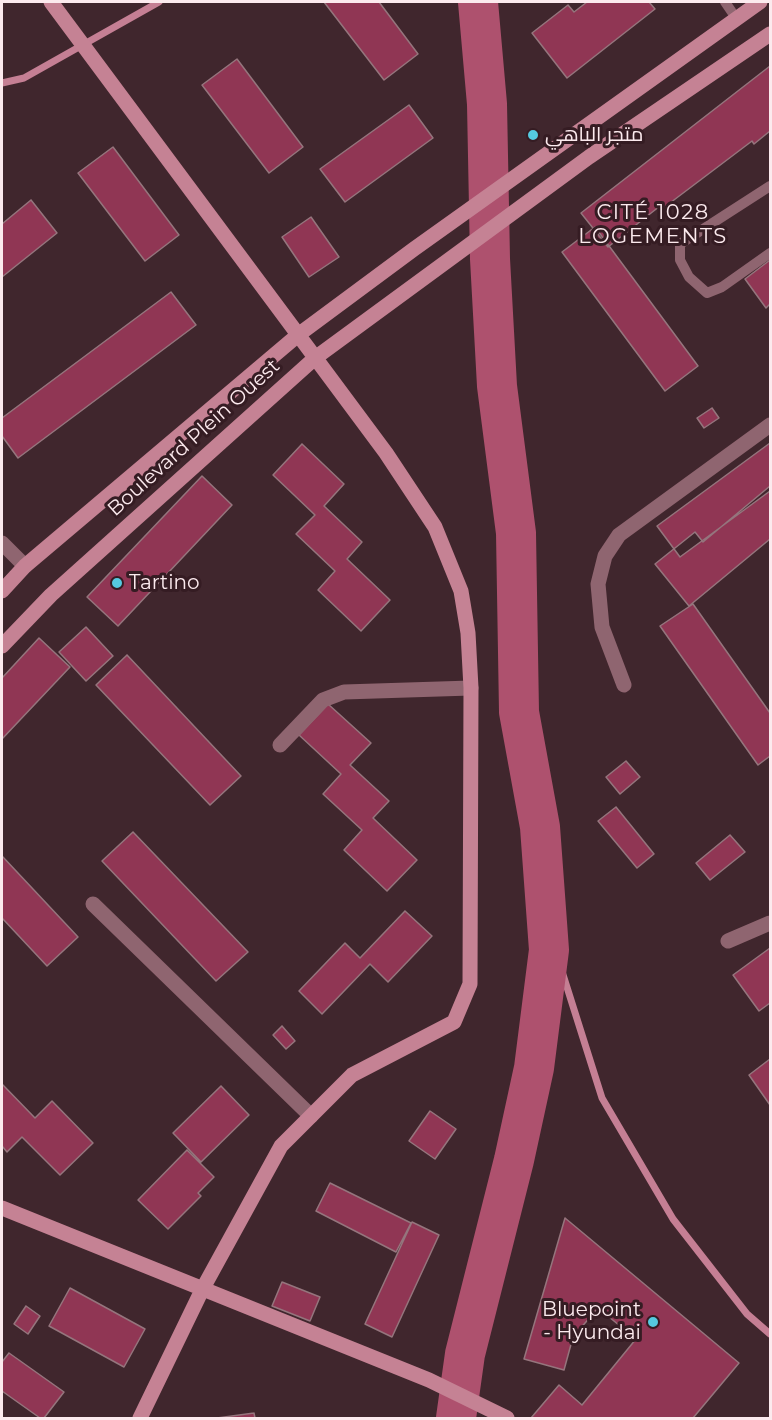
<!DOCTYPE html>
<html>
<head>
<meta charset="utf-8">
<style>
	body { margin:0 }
	#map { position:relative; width:772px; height:1420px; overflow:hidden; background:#40262d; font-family:Montserrat,sans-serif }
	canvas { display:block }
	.frame { position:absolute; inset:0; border:3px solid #fceaee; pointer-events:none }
</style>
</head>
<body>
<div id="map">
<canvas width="772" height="1420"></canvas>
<div class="frame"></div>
</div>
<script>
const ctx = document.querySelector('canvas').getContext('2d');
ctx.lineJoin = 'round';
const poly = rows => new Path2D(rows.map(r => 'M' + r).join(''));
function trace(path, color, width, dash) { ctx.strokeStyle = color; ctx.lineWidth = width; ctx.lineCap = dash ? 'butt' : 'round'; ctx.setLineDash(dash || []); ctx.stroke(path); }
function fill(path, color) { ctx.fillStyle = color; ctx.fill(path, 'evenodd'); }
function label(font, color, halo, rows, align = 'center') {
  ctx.font = font + ' Montserrat,Cairo,sans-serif'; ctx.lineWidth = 6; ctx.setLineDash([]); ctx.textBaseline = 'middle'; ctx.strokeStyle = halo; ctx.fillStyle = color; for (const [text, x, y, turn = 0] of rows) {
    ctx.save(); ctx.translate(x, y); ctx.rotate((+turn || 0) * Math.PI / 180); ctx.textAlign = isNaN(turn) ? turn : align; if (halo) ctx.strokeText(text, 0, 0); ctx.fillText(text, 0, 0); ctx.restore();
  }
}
const stream = poly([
	[2,83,24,78,159,2],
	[547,924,602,1098,673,1219,747,1314,770,1334]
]);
const river = poly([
	[456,1418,465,1354,514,1160,534,1068,549,950,540,827,519,712,516,533,497,386,490,259,487,104,478,2]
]);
const building = poly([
	[324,2,379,2,418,54,384,80,324,2],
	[587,2,649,2,655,9,567,78,532,33,568,5,574,12,587,2],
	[237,59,303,147,269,173,202,85,237,59],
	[770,66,770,131,754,144,752,141,662,209,660,206,608,247,581,213,770,66],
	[409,105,433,138,345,202,320,169,409,105],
	[113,147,179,235,145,261,78,173,113,147],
	[31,200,57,233,2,277,2,224,31,200],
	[311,217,339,257,309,277,282,237,311,217],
	[595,227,698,366,665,391,562,252,595,227],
	[770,260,770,304,766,308,745,279,770,260],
	[171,292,196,325,18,458,2,436,2,418,171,292],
	[712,408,719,418,704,428,697,418,712,408],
	[770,443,770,491,680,557,657,526,770,443],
	[302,444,344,484,324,506,362,542,347,559,390,600,361,631,318,590,335,571,296,534,315,515,273,475,302,444],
	[202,476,232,505,118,626,87,597,202,476],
	[770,486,770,539,689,606,655,564,695,532,703,542,770,486],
	[693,604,770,713,770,756,758,765,660,626,693,604],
	[86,627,113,656,86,681,59,652,86,627],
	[39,638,70,667,2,739,2,678,39,638],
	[127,655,241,776,210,805,96,685,127,655],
	[328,704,371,743,350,765,389,801,373,818,417,860,387,891,344,850,362,830,323,794,341,774,299,735,328,704],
	[626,761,640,777,620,794,606,777,626,761],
	[616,807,654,854,637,868,598,821,616,807],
	[133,832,248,952,216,981,102,861,133,832],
	[730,835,745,852,710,880,696,863,730,835],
	[2,856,78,937,47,966,2,918,2,856],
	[405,911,432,936,388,982,370,964,322,1014,299,991,345,943,360,958,405,911],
	[770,948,770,1003,759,1011,733,975,770,948],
	[282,1026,295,1041,286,1049,273,1035,282,1026],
	[770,1059,770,1105,749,1075,770,1059],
	[2,1084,35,1118,52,1101,93,1143,60,1175,22,1137,7,1152,2,1146,2,1084],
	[221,1086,249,1115,201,1162,173,1133,221,1086],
	[430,1111,456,1129,435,1159,409,1141,430,1111],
	[187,1150,214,1177,198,1193,201,1196,168,1229,138,1200,187,1150],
	[330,1183,411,1223,396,1252,316,1211,330,1183],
	[565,1218,739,1363,693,1418,531,1418,559,1385,582,1405,636,1339,598,1308,573,1337,564,1370,524,1359,565,1218],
	[412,1222,439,1235,392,1337,365,1324,412,1222],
	[282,1282,320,1297,310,1321,272,1306,282,1282],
	[70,1288,145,1329,124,1367,49,1326,70,1288],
	[26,1306,40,1316,28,1334,14,1324,26,1306],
	[9,1353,64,1392,44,1418,40,1418,2,1391,2,1362,9,1353],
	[254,1413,255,1418,217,1418,254,1413]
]);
const lane = poly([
	[725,2,736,18],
	[770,186,680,244,680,260,689,277,707,293,722,287,770,253]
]);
const street = poly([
	[2,543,25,566],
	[624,685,602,627,598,584,605,556,619,535,770,425],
	[280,745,323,700,344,692,471,688],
	[93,904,311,1116],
	[728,941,770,923]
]);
const secondary = poly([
	[51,2,386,453,435,527,461,591,468,633,471,688,470,984,454,1022,352,1075,281,1146,202,1290,140,1418],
	[2,591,25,566,298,335,414,249,760,2],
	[2,646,51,595,315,358,589,157,770,34],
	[2,1208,429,1380,507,1418]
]);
const markers = [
	[533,135,6,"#55cae0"],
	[117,583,6,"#55cae0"],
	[653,1322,6,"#55cae0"]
];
const poiNames = [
	["متجر الباهي",545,135],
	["Tartino",129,583],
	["Bluepoint",641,1310,"right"],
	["- Hyundai",641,1333,"right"]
];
const streetNames = [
	["Boulevard Plein Ouest",194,438,-42]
];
const neighbourhoodNames = [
	["CITÉ 1028",653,213],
	["LOGEMENTS",653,237]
];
trace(stream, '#c57f94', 7);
trace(river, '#ae516e', 40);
fill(building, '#903654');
trace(building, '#95757d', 1.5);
trace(lane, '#8f6570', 10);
trace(street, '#8f6570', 15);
trace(secondary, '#c58294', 15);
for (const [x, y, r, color] of markers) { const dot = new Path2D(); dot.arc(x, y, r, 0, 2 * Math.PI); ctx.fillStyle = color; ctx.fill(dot); trace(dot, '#351c23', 2); }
label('20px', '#fceaee', '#351c23', poiNames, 'left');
label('20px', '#fceaee', '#351c23', streetNames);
ctx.letterSpacing = '1.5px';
label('21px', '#fceaee', '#351c23', neighbourhoodNames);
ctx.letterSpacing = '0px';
</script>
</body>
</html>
